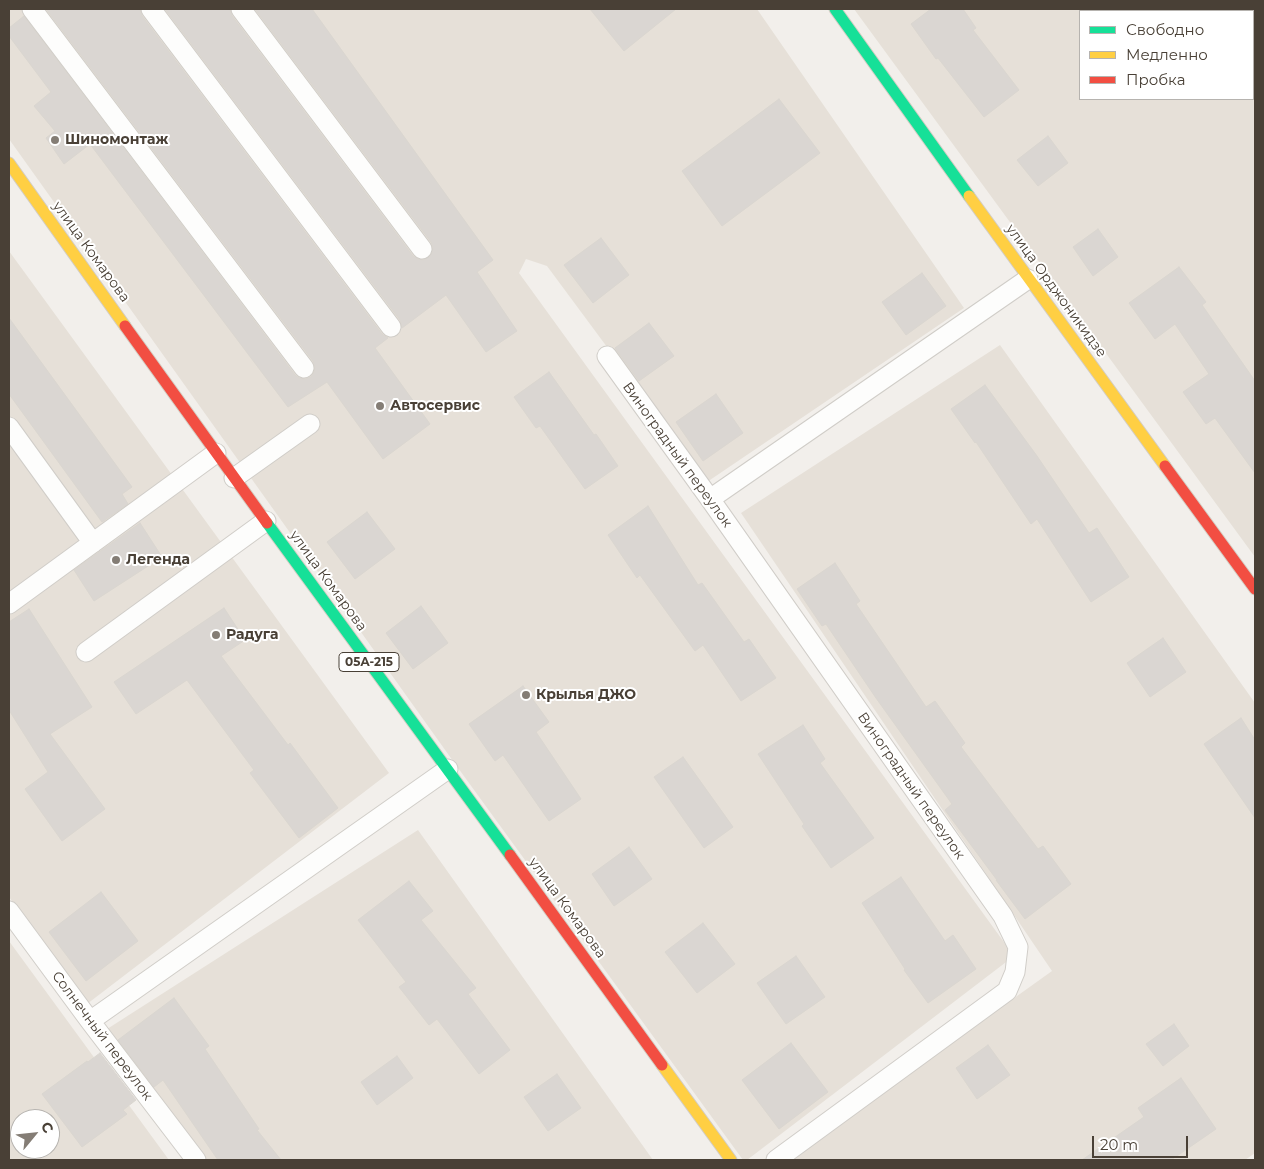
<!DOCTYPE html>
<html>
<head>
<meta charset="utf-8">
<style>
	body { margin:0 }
	#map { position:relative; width:1264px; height:1169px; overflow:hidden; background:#f2efeb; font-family:Montserrat,sans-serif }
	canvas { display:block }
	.frame { position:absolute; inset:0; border:10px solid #494036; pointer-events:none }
	.legend { position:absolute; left:1079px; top:10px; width:175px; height:90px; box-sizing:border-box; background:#fff; border:1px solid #b6b3af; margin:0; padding:6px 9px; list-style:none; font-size:15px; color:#494036 }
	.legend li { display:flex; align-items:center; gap:10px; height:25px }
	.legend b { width:25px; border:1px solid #b6b3af }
	.north { position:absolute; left:10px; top:1109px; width:50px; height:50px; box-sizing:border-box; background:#fff; border:1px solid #b6b3af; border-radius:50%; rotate:62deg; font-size:14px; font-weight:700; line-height:20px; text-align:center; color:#494036 }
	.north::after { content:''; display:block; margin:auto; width:18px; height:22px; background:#847d75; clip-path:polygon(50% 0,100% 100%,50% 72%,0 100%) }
	.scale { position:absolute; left:1092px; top:1136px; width:96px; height:22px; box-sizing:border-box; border:2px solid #494036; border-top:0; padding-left:6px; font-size:15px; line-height:18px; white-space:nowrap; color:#494036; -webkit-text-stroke:4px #fff; paint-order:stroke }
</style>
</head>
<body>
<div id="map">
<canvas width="1264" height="1169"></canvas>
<div class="frame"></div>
<ul class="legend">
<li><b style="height:6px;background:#16e098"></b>Свободно</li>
<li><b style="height:6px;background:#ffcf43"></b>Медленно</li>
<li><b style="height:6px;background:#f24e42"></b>Пробка</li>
</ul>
<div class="north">С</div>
<div class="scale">20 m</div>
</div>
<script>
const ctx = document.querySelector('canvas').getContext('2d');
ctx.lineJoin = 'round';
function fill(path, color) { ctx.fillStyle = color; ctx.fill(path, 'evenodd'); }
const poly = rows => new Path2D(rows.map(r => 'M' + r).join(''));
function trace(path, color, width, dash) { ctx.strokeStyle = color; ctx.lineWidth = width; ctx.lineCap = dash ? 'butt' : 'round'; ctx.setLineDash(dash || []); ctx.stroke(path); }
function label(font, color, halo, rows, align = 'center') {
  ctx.font = font + ' Montserrat,sans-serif'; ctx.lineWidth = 4; ctx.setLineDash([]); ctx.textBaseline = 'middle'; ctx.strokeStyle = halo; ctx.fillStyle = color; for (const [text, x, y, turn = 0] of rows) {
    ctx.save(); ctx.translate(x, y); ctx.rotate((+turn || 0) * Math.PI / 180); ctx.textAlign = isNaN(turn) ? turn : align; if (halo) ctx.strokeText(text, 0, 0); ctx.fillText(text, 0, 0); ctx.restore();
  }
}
const residential = poly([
	[9,9,757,9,964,308,707,482,547,266,526,259,519,273,1014,956,747,1160,743,1160,453,761,9,139],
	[854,9,1255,9,1255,557],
	[1080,11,1253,11,1253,99,1080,99],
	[9,251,389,773,87,1004,9,897],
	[1000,345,1255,703,1255,1153,1245,1160,788,1160,1052,971,741,513],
	[418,830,653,1160,198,1160,104,1031],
	[9,941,169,1160,9,1160],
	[20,1119,50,1119,50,1149,20,1149]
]);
const building = poly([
	[46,9,140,9,142,16,382,334,388,338,375,348,430,424,383,459,327,382,288,407,90,144,64,164,46,138,55,131,34,106,51,92,9,36,9,28,24,16,295,375,299,378,305,379,311,377,314,372,315,367,313,361,46,9],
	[165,9,230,9,232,16,413,256,418,259,423,260,428,258,432,253,433,247,431,242,255,9,312,9,493,260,477,272,517,331,486,352,446,295,402,328,400,320,165,9],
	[590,9,676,9,624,51,590,9],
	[931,9,963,9,976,28,973,30,1019,90,984,117,938,58,936,59,911,24,931,9],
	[779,99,820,153,722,226,682,171,779,99],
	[1048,136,1068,163,1038,186,1017,160,1048,136],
	[1098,229,1118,257,1093,276,1073,247,1098,229],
	[601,238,629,275,593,303,564,265,601,238],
	[1179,267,1206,302,1202,305,1255,381,1255,473,1215,418,1206,424,1183,392,1209,374,1175,324,1155,339,1129,303,1179,267],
	[922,273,946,306,906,335,882,302,922,273],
	[9,318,132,487,122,494,128,504,102,522,9,394,9,318],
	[649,323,674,356,639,381,615,348,649,323],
	[549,372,594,435,596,434,618,466,585,489,540,426,536,428,514,397,549,372],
	[985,385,1037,456,1089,533,1097,528,1129,577,1091,602,1037,519,1031,524,976,442,975,443,951,409,985,385],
	[716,394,743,433,703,461,676,422,716,394],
	[648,506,698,585,702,583,744,642,749,639,776,678,741,701,703,645,695,651,640,575,637,578,608,535,648,506],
	[367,512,395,549,355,579,327,542,367,512],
	[140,523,162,557,94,601,74,570,140,523],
	[835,563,860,601,856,604,926,707,935,701,965,743,961,747,1038,849,1043,846,1071,884,1025,919,996,880,997,880,945,810,952,804,876,698,826,624,822,626,797,589,835,563],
	[421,606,448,643,413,669,386,633,421,606],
	[224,608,245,640,221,656,288,745,290,743,338,808,299,838,250,773,254,770,187,680,136,714,114,682,224,608],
	[29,609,92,707,50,734,105,809,62,841,25,789,48,772,9,710,9,622,29,609],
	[1163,638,1186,672,1150,697,1127,663,1163,638],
	[523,686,549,722,536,732,581,799,549,821,503,755,495,761,469,724,523,686],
	[1241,718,1255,740,1255,818,1204,744,1241,718],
	[803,725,825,759,820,763,874,838,831,868,802,826,804,824,758,754,803,725],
	[683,757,733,827,704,848,654,777,683,757],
	[629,847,652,879,614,906,592,874,629,847],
	[901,877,945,941,953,935,976,969,928,1003,904,970,905,969,862,903,901,877],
	[409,881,433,911,421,920,476,988,468,994,510,1050,479,1074,437,1019,429,1025,399,987,406,982,358,920,409,881],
	[101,892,138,941,86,981,49,932,101,892],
	[703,923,735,964,697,993,665,952,703,923],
	[796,956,825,997,786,1024,757,983,796,956],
	[174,998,209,1046,205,1049,259,1129,257,1130,281,1160,218,1160,163,1080,154,1087,118,1040,174,998],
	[1174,1024,1189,1046,1163,1066,1146,1044,1174,1024],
	[791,1043,828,1092,779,1129,742,1080,791,1043],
	[988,1045,1010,1075,977,1099,956,1068,988,1045],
	[100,1053,136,1100,123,1110,127,1114,82,1147,42,1094,87,1061,88,1062,100,1053],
	[397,1056,413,1078,377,1105,361,1082,397,1056],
	[557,1074,581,1108,548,1131,524,1097,557,1074],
	[1181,1078,1216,1129,1171,1160,1082,1160,1144,1117,1138,1108,1181,1078]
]);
const lane = poly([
	[32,9,304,368],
	[151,9,391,327],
	[241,9,422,249],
	[607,356,710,499,1003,916,1018,947,1015,972,1007,991,776,1160],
	[9,427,93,543],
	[234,478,310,424],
	[710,499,1028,279],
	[9,604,216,453],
	[86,652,266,521],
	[9,911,90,1021,196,1160],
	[90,1021,448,769]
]);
const fast = poly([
	[835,9,969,196],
	[267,523,510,855]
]);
const slow = poly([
	[9,163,125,326],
	[969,196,1165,466],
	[662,1065,731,1160]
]);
const jam = poly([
	[125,326,267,523],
	[1165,466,1255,589],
	[510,855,662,1065]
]);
const markers = [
	[55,140,5,"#847d75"],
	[380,406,5,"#847d75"],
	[116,560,5,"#847d75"],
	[216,635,5,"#847d75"],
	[526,695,5,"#847d75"]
];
const shields = [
	[369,662,60]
];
const shieldNames = [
	["05А-215",369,662]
];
const poiNames = [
	["Шиномонтаж",65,140],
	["Автосервис",390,406],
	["Легенда",126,560],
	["Радуга",226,635],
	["Крылья ДЖО",536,695]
];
const streetNames = [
	["улица Комарова",91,252,54],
	["улица Орджоникидзе",1056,291,54],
	["Виноградный переулок",677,455,54],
	["улица Комарова",328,581,54],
	["Виноградный переулок",911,786,55],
	["улица Комарова",567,908,54],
	["Солнечный переулок",102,1036,53]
];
fill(residential, '#e6e0d8');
fill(building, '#dad6d2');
trace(building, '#dad6d0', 1);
trace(lane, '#d0cdc8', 21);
trace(fast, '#d3cdc3', 13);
trace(slow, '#d3cdc3', 13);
trace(jam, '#d3cdc3', 13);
trace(lane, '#fdfdfc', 19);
trace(fast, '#16e098', 11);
trace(slow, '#ffcf43', 11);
trace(jam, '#f24e42', 11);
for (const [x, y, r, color] of markers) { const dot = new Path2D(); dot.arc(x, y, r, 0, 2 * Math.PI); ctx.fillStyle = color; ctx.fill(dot); trace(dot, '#fff', 2); }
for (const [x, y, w] of shields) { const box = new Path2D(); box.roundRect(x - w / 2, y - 9.5, w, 19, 4); ctx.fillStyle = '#fff'; ctx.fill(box); trace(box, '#494036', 1); }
label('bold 12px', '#494036', null, shieldNames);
label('bold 14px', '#494036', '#fff', poiNames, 'left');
label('14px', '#494036', '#fff', streetNames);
</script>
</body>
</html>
